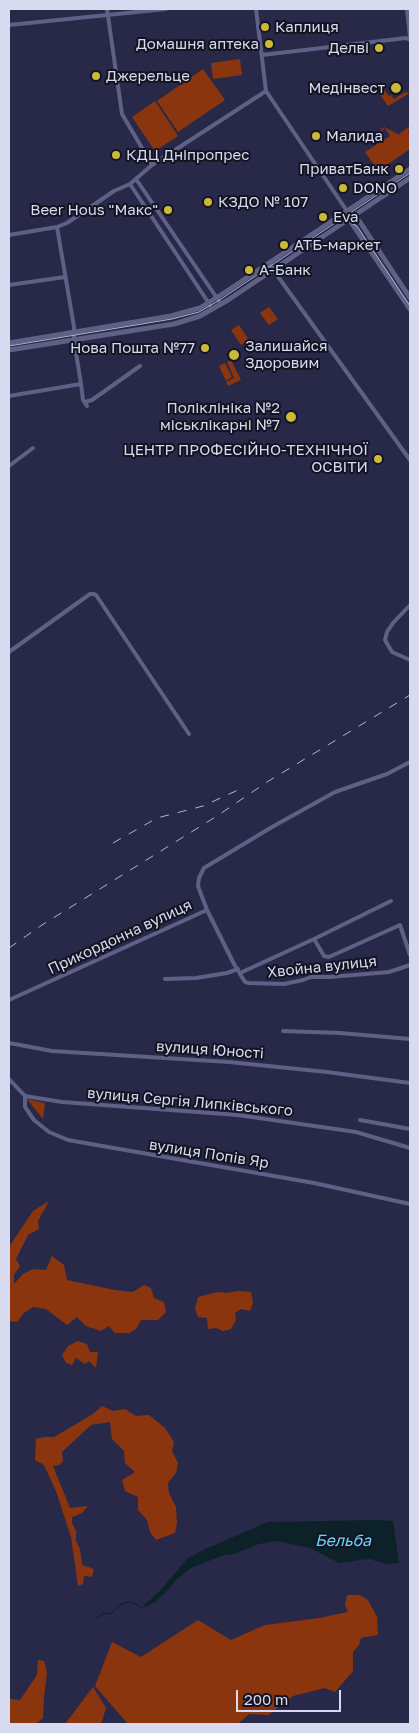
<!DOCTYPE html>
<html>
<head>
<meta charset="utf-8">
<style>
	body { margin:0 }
	#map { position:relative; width:419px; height:1733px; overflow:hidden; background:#282949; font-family:"Golos Text",sans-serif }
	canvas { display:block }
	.frame { position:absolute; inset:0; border:10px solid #d8daef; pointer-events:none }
	.scale { position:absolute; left:236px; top:1690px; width:105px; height:22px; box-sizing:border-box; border:2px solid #d8daef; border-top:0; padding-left:6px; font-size:15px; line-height:18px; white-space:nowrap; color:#d8daef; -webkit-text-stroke:4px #131422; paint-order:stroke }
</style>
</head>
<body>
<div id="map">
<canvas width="419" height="1733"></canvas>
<div class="frame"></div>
<div class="scale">200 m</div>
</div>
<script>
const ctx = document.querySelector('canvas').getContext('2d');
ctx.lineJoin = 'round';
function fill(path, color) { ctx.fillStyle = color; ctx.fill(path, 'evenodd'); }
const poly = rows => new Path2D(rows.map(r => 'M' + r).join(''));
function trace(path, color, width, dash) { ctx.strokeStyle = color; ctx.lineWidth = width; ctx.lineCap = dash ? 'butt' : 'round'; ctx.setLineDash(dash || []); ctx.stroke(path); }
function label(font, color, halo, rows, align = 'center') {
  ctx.font = font + ' "Golos Text",sans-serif'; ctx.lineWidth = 4; ctx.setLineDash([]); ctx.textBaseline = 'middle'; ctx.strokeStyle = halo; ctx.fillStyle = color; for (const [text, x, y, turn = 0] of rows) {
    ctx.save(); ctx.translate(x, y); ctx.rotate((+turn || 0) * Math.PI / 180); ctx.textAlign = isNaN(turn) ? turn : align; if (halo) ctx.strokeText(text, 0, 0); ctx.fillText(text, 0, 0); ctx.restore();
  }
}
const green = poly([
	[240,59,242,75,213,79,211,63],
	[203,69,225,100,178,132,157,101],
	[380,85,389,96,391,95,394,99,405,92,410,93,388,106,377,90],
	[155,101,178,136,155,151,132,117],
	[410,126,410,129,408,131,410,135,410,149,378,171,365,152,390,136,385,128,381,131,380,130,384,127,402,136,399,134],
	[269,307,278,319,269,325,260,313],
	[239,325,249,340,241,345,231,330],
	[231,360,241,380,228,386,226,382,234,378,227,362],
	[225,363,232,377,226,381,219,366],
	[27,1099,45,1103,43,1119],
	[49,1201,38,1221,39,1229,28,1235,16,1259,20,1266,14,1275,14,1284,23,1274,33,1269,46,1270,52,1256,64,1265,67,1280,115,1290,133,1292,144,1285,151,1288,154,1298,164,1302,166,1312,158,1320,141,1320,136,1329,129,1333,115,1333,109,1326,101,1331,86,1326,77,1317,67,1325,46,1309,33,1307,24,1313,17,1322,9,1321,9,1247,33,1211],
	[238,1291,251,1292,253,1303,250,1311,241,1309,235,1313,236,1320,231,1329,223,1331,216,1328,208,1329,207,1318,198,1317,195,1309,198,1297,218,1292,227,1293],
	[78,1341,87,1344,90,1352,98,1352,96,1368,89,1361,85,1364,76,1358,72,1365,66,1363,62,1355,68,1346],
	[102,1406,113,1411,125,1409,136,1416,149,1415,165,1428,174,1442,172,1451,178,1463,176,1473,168,1483,169,1493,176,1507,177,1523,175,1533,156,1540,150,1532,147,1520,138,1510,138,1497,125,1491,122,1480,135,1472,125,1463,124,1451,112,1439,110,1422,91,1425,62,1452,63,1461,59,1465,53,1466,70,1508,88,1506,82,1513,72,1517,72,1523,76,1531,76,1541,80,1549,82,1565,94,1569,92,1577,84,1576,83,1584,78,1586,71,1537,56,1491,44,1465,35,1460,36,1439,44,1437,54,1437,93,1414],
	[347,1595,360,1595,368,1600,377,1617,378,1635,361,1638,359,1645,353,1652,353,1671,335,1692,325,1688,293,1696,268,1715,249,1714,238,1724,128,1724,95,1686,112,1642,141,1657,198,1620,231,1640,265,1625,319,1618,348,1612,345,1605],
	[38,1660,44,1661,47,1673,44,1697,43,1718,36,1724,9,1724,9,1699,20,1700,37,1675],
	[93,1687,106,1708,101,1724,65,1724]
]);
const water = poly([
	[374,1520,393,1521,399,1563,387,1564,369,1559,339,1563,310,1548,277,1541,259,1544,234,1554,224,1555,191,1568,176,1580,166,1592,154,1603,141,1608,160,1591,187,1559,203,1550,268,1522]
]);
const stream = poly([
	[96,1618,104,1613,110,1614,120,1605,128,1602,134,1603,141,1608]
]);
const street = poly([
	[107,9,122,114,152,165],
	[256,9,266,91,347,211],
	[407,9,410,37],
	[9,25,166,9],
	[262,55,406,38,410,40],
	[136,179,221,304],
	[130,184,210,305],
	[57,227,74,327,74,340,81,384,83,400,87,406],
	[9,235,57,227,67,223,114,191,130,184,152,165,266,91],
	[269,264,410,460],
	[9,285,65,277],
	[9,396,81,384],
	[85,402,92,400,140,366],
	[9,466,33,448],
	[410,605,393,623,387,632,385,640,392,652,410,660],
	[9,652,90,594,93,594,96,595,189,734],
	[410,762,387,774,335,792,272,827,204,868,199,878,198,886,207,910,234,964,245,982,249,983,284,984,303,980,311,977,330,977,389,972,410,965],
	[314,939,324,956,329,957,400,925,410,955],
	[240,973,314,939,391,901],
	[165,979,196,978,227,973,238,969],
	[9,1000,207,910],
	[283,1031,340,1033,410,1039],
	[9,1043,52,1051,229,1062,327,1072,410,1083],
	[9,1079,25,1096],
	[25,1096,25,1107,34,1120,49,1132,68,1140,314,1183,410,1204],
	[25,1096,62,1102,238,1115,356,1132,410,1148],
	[360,1120,410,1129]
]);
const secondary = poly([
	[347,211,349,219,410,309],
	[352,214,360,222,410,298],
	[9,343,171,316,200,308,224,293,410,169],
	[9,350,174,324,200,316,228,300,410,178]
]);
const tram = poly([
	[338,223,347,221,357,226,410,306],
	[9,346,172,319,199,312,218,301,410,173]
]);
const rail = poly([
	[113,843,157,818,203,806,238,790],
	[9,948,42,925,217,816,267,782,410,695]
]);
const markers = [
	[265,27,5,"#ccb939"],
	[269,44,5,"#ccb939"],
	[379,48,5,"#ccb939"],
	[96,76,5,"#ccb939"],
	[396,88,6,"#ccb939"],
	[316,136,5,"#ccb939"],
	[116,155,5,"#ccb939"],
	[399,169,5,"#ccb939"],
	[343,188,5,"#ccb939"],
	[208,202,5,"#ccb939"],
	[168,210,5,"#ccb939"],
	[323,217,5,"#ccb939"],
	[284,245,5,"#ccb939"],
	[249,270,5,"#ccb939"],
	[205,348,5,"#ccb939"],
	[234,355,6,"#ccb939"],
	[291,417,6,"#ccb939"],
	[378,459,5,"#ccb939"]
];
const poiNames = [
	["Каплиця",275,27],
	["Домашня аптека",259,44,"right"],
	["Делві",369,48,"right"],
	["Джерельце",106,76],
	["Медінвест",385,88,"right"],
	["Малида",326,136],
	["КДЦ Дніпропрес",126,155],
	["ПриватБанк",389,169,"right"],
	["DONO",353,188],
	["КЗДО № 107",218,202],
	["Beer Hous \"Макс\"",158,210,"right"],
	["Eva",333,217],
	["АТБ-маркет",294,245],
	["А-Банк",259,270],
	["Залишайся",245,346],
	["Здоровим",245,363],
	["Нова Пошта №77",195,348,"right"],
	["Поліклініка №2",280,408,"right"],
	["міськлікарні №7",280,425,"right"],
	["ЦЕНТР ПРОФЕСІЙНО-ТЕХНІЧНОЇ",368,450,"right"],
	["ОСВІТИ",368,467,"right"]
];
const streetNames = [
	["Прикордонна вулиця",120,937,-25],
	["Хвойна вулиця",322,967,-6],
	["вулиця Юності",210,1050,4],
	["вулиця Сергія Липківського",190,1102,5],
	["вулиця Попів Яр",209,1154,9]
];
const waterNames = [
	["Бельба",343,1541]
];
fill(green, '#8b350f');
fill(water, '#0c2128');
trace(stream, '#0c2128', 1);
trace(street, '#5e6185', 4);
trace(secondary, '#5e6185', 5);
trace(tram, '#b3b5cc', 1);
trace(rail, '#b3b5cc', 1, [9, 9]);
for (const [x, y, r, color] of markers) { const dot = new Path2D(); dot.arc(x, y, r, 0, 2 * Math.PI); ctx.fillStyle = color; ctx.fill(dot); trace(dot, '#131422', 2); }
label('15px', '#d8daef', '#131422', poiNames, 'left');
label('15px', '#d8daef', '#131422', streetNames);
label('italic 16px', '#6ad4f5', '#131422', waterNames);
</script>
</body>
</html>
